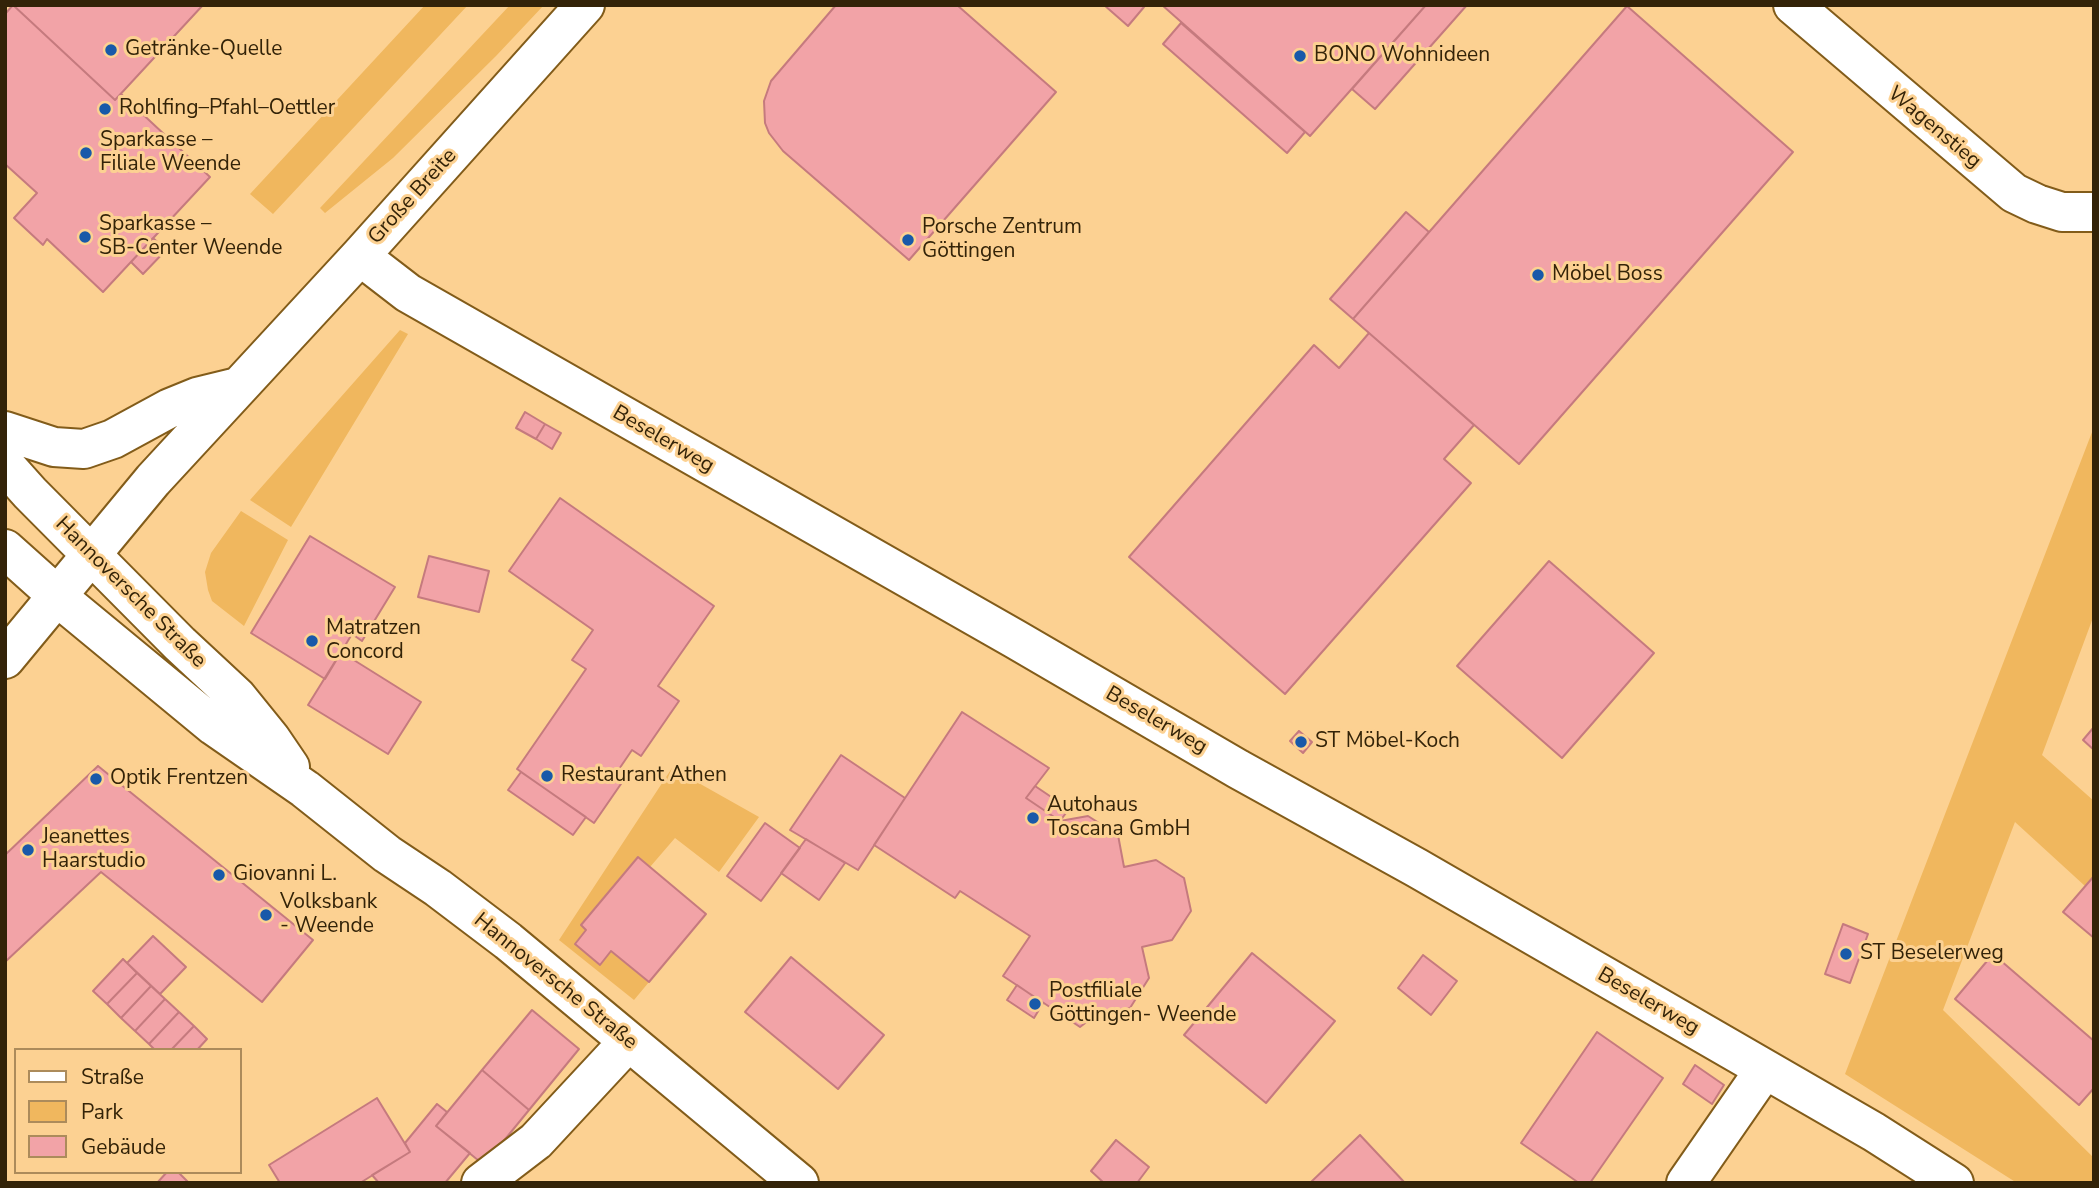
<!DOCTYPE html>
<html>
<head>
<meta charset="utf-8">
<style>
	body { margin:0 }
	#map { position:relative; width:2099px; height:1188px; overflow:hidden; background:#fcd192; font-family:"Nunito Sans",sans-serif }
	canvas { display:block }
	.frame { position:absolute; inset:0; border:7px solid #332308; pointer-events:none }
	.legend { position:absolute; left:14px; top:1048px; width:228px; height:126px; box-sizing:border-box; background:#fcd192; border:2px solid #ac8b5b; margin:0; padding:9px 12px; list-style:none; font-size:21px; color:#332308 }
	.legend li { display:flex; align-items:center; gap:14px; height:35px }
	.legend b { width:35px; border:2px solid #ac8b5b }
</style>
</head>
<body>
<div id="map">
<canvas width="2099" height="1188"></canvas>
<div class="frame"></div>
<ul class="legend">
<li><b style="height:9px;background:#fff"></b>Straße</li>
<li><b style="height:19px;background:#f0b75e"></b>Park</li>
<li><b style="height:19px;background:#f2a3a7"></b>Gebäude</li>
</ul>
</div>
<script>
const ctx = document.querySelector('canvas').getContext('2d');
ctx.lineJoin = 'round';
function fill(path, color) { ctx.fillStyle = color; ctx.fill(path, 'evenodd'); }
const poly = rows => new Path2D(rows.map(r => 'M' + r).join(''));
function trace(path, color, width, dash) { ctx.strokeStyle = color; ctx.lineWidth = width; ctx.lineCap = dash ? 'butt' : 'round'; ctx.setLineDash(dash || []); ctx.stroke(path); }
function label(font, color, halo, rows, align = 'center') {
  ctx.font = font + ' "Nunito Sans",sans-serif'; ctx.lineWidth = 6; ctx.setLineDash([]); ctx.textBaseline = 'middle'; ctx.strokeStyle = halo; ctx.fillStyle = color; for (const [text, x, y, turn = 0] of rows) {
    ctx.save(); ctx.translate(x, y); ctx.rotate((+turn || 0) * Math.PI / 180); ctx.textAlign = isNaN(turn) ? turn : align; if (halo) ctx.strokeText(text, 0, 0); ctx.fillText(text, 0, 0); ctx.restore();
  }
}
const green = poly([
	[425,5,468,5,273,214,250,194],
	[510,5,544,5,496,56,393,158,325,213,320,208],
	[400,330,408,334,291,527,250,500],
	[2094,427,2094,615,2042,755,2094,801,2094,876,2085,886,2015,822,1943,1010,2094,1158,2094,1183,2017,1183,1845,1074],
	[241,511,288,540,244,626,212,601,208,590,205,572,211,553],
	[672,768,759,817,719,872,675,838,650,867,638,857,581,925,586,930,575,944,611,951,649,982,634,1000,559,940]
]);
const building = poly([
	[13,5,115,100,121,94,210,177,103,292,47,239,43,245,14,218,37,193,5,164,5,14,13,5],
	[13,5,203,5,115,100,13,5],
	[836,5,957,5,1056,92,909,260,783,151,769,133,765,123,764,101,771,81,836,5],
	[1104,5,1141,5,1144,7,1128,26,1104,5],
	[1162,5,1426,5,1310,136,1162,5],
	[1426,5,1467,5,1375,109,1352,89,1426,5],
	[1627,6,1793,152,1519,464,1353,319,1627,6],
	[1181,23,1305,132,1287,153,1163,44,1181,23],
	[1406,212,1429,232,1353,319,1330,299,1406,212],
	[153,238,166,250,143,274,131,262,153,238],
	[1369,333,1474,425,1444,459,1471,483,1285,694,1129,557,1314,345,1339,368,1369,333],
	[525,412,545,424,536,439,516,428,525,412],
	[545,424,561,433,552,449,536,439,545,424],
	[560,498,714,606,658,686,679,701,641,756,632,750,615,775,623,781,594,823,517,769,586,669,572,660,593,630,509,571,560,498],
	[310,536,395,587,362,641,352,634,325,679,251,633,310,536],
	[429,556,489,571,479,612,418,597,429,556],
	[1549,561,1654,653,1562,758,1457,666,1549,561],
	[341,652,421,702,388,754,308,705,341,652],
	[962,712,1049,768,1026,798,1060,821,1088,816,1118,835,1124,867,1156,860,1184,878,1191,911,1172,940,1142,947,1149,978,1130,1008,1097,1014,1080,1027,1003,976,1030,936,960,891,955,898,874,845,962,712],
	[2094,727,2094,750,2083,740,2094,727],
	[1299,731,1312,742,1303,753,1290,741,1299,731],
	[841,755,905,798,858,870,790,830,841,755],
	[98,766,313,940,262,1002,101,872,5,962,5,855,98,766],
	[521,772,586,817,573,835,508,790,521,772],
	[1035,786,1069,809,1060,821,1026,798,1035,786],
	[765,823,800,848,761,901,727,876,765,823],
	[806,839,845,863,819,900,781,873,806,839],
	[638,857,706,914,649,982,611,951,600,965,575,944,586,930,581,925,638,857],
	[2094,876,2094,938,2063,912,2094,876],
	[1843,924,1868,934,1850,983,1825,974,1843,924],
	[153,936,186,967,160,994,127,963,153,936],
	[1252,953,1335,1021,1266,1103,1184,1035,1252,953],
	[1993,954,2094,1041,2094,1088,2079,1105,1955,999,1993,954],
	[1423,955,1457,981,1431,1015,1398,988,1423,955],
	[791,957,884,1035,838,1089,745,1012,791,957],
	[123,959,137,973,107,1004,93,991,123,959],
	[137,973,151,986,121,1018,107,1004,137,973],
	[1017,985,1043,1003,1034,1018,1007,1000,1017,985],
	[151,986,165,999,135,1031,121,1018,151,986],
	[165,999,179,1012,149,1044,135,1031,165,999],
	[532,1010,579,1049,529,1110,482,1070,532,1010],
	[179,1012,194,1026,171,1050,155,1050,149,1044,179,1012],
	[194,1026,207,1039,197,1050,171,1050,194,1026],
	[1597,1032,1663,1078,1590,1183,1579,1183,1521,1143,1597,1032],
	[1695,1065,1724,1085,1712,1104,1683,1084,1695,1065],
	[482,1070,529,1110,484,1165,436,1126,482,1070],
	[377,1098,410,1152,360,1183,280,1183,269,1165,377,1098],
	[437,1104,447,1112,436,1126,470,1153,445,1183,379,1183,372,1175,410,1152,405,1143,437,1104],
	[1360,1135,1405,1183,1310,1183,1360,1135],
	[1116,1140,1149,1167,1137,1183,1104,1183,1091,1171,1116,1140],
	[167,1172,178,1172,189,1183,157,1183,167,1172]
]);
const minor = poly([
	[1793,5,2014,193,2037,204,2062,212,2094,212],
	[360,256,408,293,1015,639,1238,769,1417,868,1874,1132,1954,1183],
	[5,431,54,447,84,449,113,439,170,408,197,397,238,387],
	[5,465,30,493,180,644,237,697,271,739,290,767],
	[5,549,71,608,214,726,305,789,387,854,438,888,508,941,799,1183],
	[5,659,153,480,360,256,585,5],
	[481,1183,536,1141,628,1042],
	[1686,1183,1765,1069]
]);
const markers = [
	[111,50,7,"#1859a9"],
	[1300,56,7,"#1859a9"],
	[105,109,7,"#1859a9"],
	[86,153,7,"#1859a9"],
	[85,237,7,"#1859a9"],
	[908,240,7,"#1859a9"],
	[1538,275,7,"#1859a9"],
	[312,641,7,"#1859a9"],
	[1301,742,7,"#1859a9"],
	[547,776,7,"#1859a9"],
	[96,779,7,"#1859a9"],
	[1033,818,7,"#1859a9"],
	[28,850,7,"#1859a9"],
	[219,875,7,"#1859a9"],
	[266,915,7,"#1859a9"],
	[1846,954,7,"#1859a9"],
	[1035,1004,7,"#1859a9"]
];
const poiNames = [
	["Getränke-Quelle",125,50],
	["BONO Wohnideen",1314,56],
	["Rohlfing–Pfahl–Oettler",119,109],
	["Sparkasse –",100,141],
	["Filiale Weende",100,165],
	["Sparkasse –",99,225],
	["SB-Center Weende",99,249],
	["Porsche Zentrum",922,228],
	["Göttingen",922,252],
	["Möbel Boss",1552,275],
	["Matratzen",326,629],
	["Concord",326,653],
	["ST Möbel-Koch",1315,742],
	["Restaurant Athen",561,776],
	["Optik Frentzen",110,779],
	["Autohaus",1047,806],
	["Toscana GmbH",1047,830],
	["Jeanettes",42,838],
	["Haarstudio",42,862],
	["Giovanni L.",233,875],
	["Volksbank",280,903],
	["- Weende",280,927],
	["ST Beselerweg",1860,954],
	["Postfiliale",1049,992],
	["Göttingen- Weende",1049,1016]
];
const streetNames = [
	["Wagenstieg",1934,128,40],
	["Große Breite",413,197,-48],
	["Beselerweg",663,440,30],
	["Hannoversche Straße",130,593,45],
	["Beselerweg",1156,721,30],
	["Hannoversche Straße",555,982,39],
	["Beselerweg",1648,1002,30]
];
fill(green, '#f0b75e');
fill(building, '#f2a3a7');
trace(building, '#c57a7e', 2);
trace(minor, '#825c1a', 42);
trace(minor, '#fff', 38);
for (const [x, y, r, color] of markers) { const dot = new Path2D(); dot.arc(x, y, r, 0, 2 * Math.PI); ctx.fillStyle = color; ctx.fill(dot); trace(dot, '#fcd192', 2.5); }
label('21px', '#332308', '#fcd192', poiNames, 'left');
label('21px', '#332308', '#fcd192', streetNames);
</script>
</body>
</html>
